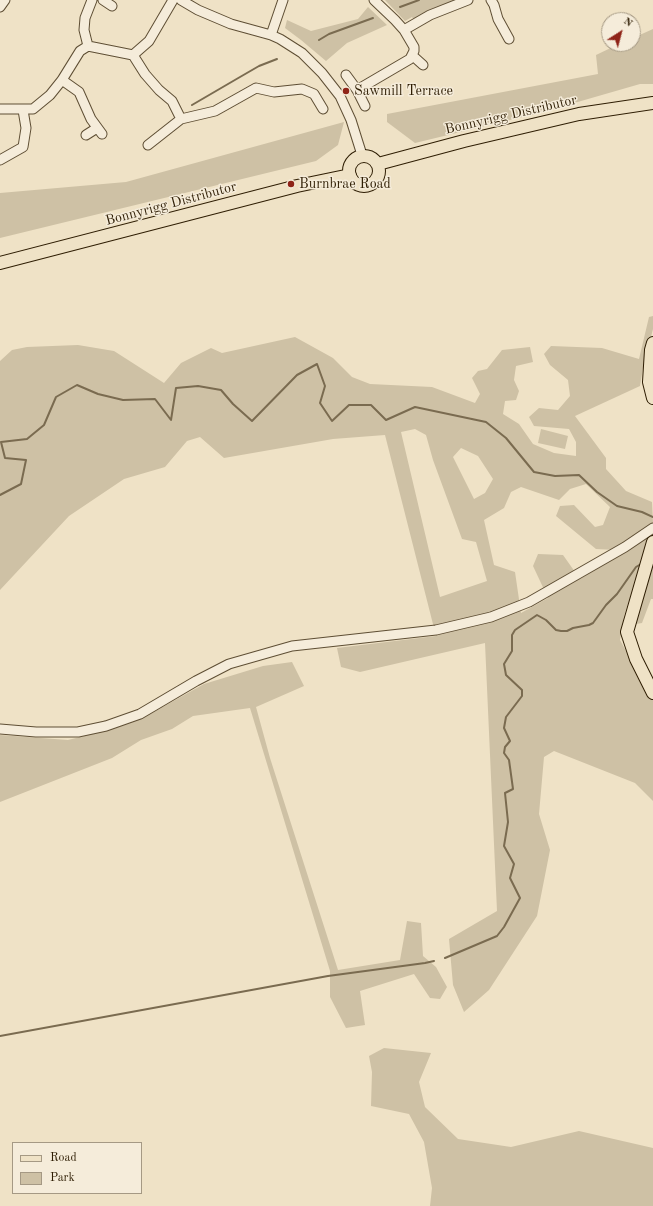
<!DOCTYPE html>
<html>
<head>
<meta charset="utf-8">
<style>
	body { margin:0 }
	#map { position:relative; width:653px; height:1206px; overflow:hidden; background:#efe2c6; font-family:"Old Standard TT",serif }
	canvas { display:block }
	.legend { position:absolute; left:12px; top:1142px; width:130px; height:52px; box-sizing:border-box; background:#f5ecda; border:1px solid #a59984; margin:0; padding:5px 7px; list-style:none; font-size:12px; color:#2e1d03 }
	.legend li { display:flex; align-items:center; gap:8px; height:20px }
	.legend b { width:20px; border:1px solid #a59984 }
	.north { position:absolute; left:601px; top:12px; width:40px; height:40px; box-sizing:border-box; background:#f5ecda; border:1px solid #a59984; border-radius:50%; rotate:36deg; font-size:11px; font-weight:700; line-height:16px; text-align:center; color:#2e1d03 }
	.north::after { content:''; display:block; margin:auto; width:14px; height:18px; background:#8f2418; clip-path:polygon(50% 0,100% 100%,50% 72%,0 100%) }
</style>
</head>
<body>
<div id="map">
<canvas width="653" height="1206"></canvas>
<ul class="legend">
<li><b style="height:5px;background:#efe2c6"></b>Road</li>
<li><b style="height:11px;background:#cec1a5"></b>Park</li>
</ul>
<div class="north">N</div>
</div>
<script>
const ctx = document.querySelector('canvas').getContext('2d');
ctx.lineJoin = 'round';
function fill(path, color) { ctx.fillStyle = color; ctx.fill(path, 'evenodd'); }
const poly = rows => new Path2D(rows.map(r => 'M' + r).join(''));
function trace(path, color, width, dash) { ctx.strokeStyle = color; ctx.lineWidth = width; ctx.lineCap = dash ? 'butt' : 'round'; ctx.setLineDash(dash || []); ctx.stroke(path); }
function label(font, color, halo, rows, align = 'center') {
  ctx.font = font + ' "Old Standard TT",serif'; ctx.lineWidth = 3; ctx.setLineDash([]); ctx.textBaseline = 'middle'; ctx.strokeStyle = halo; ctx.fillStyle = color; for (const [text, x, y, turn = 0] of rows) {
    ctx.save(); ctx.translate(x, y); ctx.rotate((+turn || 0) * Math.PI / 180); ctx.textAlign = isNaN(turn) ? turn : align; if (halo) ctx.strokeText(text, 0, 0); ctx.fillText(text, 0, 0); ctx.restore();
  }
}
const green = poly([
	[385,0,457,0,414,20,412,17,405,21],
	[368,7,387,25,347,43,326,61,301,40,285,28,287,20,311,31,358,19],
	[653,29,653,84,640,84,543,112,415,143,387,122,387,114,598,74,596,55,619,44,633,44,633,38],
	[344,122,338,145,316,161,0,238,0,193,126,182],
	[653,316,653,329,643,368,640,386,575,416,606,458,606,469,626,491,652,502,653,523,616,550,596,549,556,516,560,506,574,505,595,527,603,525,610,507,586,484,570,489,559,500,521,487,511,492,504,508,484,520,494,565,515,572,521,613,548,598,533,566,538,554,563,555,580,579,645,538,649,539,624,616,620,640,653,700,653,801,635,783,554,751,544,757,539,814,550,850,537,916,489,990,464,1012,453,985,449,939,497,911,485,643,360,672,341,667,337,648,436,636,385,435,333,439,224,458,200,437,187,441,165,467,124,479,69,516,0,590,0,361,12,350,27,347,78,345,114,351,164,383,181,363,211,348,222,353,295,337,333,358,352,377,370,384,432,387,475,403,480,394,472,378,478,371,487,369,502,350,530,347,533,362,516,366,514,380,519,391,516,400,505,401,503,414,519,424,533,444,554,453,576,456,576,442,569,429,534,426,529,417,539,408,558,410,570,396,568,380,550,365,544,354,551,346,602,348,639,359,649,317],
	[415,429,426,435,433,460,462,539,476,542,487,581,440,597,401,432],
	[461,448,478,456,493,479,485,493,474,499,453,457],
	[541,429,568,436,565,449,538,443],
	[653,565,653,599,651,599,642,623,636,624,634,619],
	[292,662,304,686,256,707,270,758,338,970,400,960,407,921,421,923,423,956,436,967,447,987,440,999,430,998,414,974,360,991,365,1025,346,1028,330,997,330,971,250,708,193,716,172,729,141,740,112,758,0,802,0,735,68,740,108,730,152,713,204,684,263,666],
	[384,1048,431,1053,419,1082,425,1107,458,1139,511,1147,579,1131,653,1148,653,1206,430,1206,432,1188,424,1142,409,1114,371,1106,372,1072,369,1056]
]);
const stream = poly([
	[400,7,419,0],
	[319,40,329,34,373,18],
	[192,105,240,77,259,66,277,59],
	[0,495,21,484,26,460,5,458,1,442,27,439,44,425,56,397,77,385,98,394,123,400,155,399,171,420,176,388,198,386,221,390,233,404,252,421,297,375,317,364,325,386,320,403,332,421,349,405,371,405,386,420,415,407,486,422,506,438,534,472,555,476,579,475,597,492,617,506,642,512,653,517],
	[445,958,497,936,504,927,520,898,510,878,514,864,504,846,508,822,505,793,513,789,509,760,504,753,505,747,510,741,504,728,506,717,522,696,522,690,506,675,504,664,512,651,512,635,515,630,537,615,546,620,556,630,561,631,567,631,573,628,589,625,593,623,606,605,617,594,636,567,641,564],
	[0,1036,328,976,425,963,434,961]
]);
const minor = poly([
	[103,0,112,6],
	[181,0,198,10,231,24,271,35,280,39,302,53,322,73,340,96,351,120,362,155],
	[491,0,494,5,498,19,509,39],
	[0,7,5,0],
	[404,30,430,15,468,0],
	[271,35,283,0],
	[88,46,84,30,85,18,92,0],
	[133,55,145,74,159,90,172,101,181,119,215,111,256,88,274,92,302,89,314,94,323,109],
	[413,56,423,65],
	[346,75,357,90,365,106],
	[62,80,79,92,91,119,102,134],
	[357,90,410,59,414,51,414,47,404,30,395,20,374,0],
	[0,109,33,109,50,95,62,80,80,51,88,46,133,55,149,41,173,0],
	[86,135,97,128],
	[148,145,181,119],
	[0,160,23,147,26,128,23,110],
	[0,729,36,732,78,732,106,726,140,714,196,681,229,664,292,646,436,630,491,617,529,602,625,547,653,528]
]);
const major = poly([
	'349 171a15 15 0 1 1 30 0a15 15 0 1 1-30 0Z',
	[378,164,464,141,579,114,653,103],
	[0,263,297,186,350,175],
	[653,343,651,350,649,382,653,398],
	[653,542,627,632,636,659,653,693]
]);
const markers = [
	[346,91,4,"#8f2418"],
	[291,184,4,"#8f2418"]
];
const poiNames = [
	["Sawmill Terrace",354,91],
	["Burnbrae Road",299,184]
];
const streetNames = [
	["Bonnyrigg Distributor",511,115,-13],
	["Bonnyrigg Distributor",171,204,-15]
];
fill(green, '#cec1a5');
trace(stream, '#7a6b50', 2);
trace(minor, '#5e4e34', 11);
trace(major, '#2e1d03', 14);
trace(minor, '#f5ecda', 9);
trace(major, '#efe2c6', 12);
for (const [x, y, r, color] of markers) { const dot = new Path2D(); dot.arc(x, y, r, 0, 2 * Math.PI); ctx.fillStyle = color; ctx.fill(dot); trace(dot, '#f5ecda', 1.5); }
label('14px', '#2e1d03', '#f5ecda', poiNames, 'left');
label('14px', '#2e1d03', '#f5ecda', streetNames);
</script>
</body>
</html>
